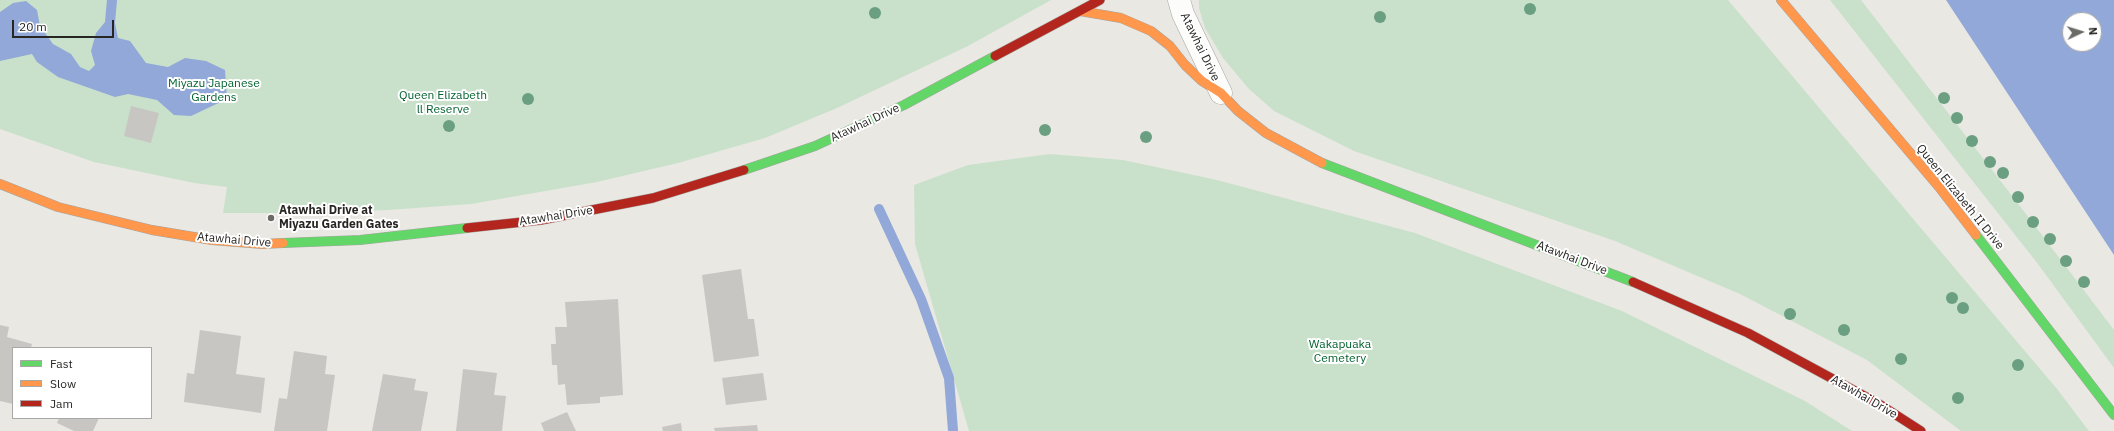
<!DOCTYPE html>
<html>
<head>
<meta charset="utf-8">
<style>
	body { margin:0 }
	#map { position:relative; width:2114px; height:431px; overflow:hidden; background:#e9e8e3; font-family:"IBM Plex Sans",sans-serif }
	canvas { display:block }
	.legend { position:absolute; left:12px; top:347px; width:140px; height:72px; box-sizing:border-box; background:#fff; border:1px solid #a9a8a7; margin:0; padding:5px 7px; list-style:none; font-size:12px; color:#272623 }
	.legend li { display:flex; align-items:center; gap:8px; height:20px }
	.legend b { width:20px; border:1px solid #a9a8a7 }
	.north { position:absolute; left:2062px; top:12px; width:40px; height:40px; box-sizing:border-box; background:#fff; border:1px solid #a9a8a7; border-radius:50%; rotate:86deg; font-size:11px; font-weight:700; line-height:16px; text-align:center; color:#272623 }
	.north::after { content:''; display:block; margin:auto; width:14px; height:18px; background:#6b6a66; clip-path:polygon(50% 0,100% 100%,50% 72%,0 100%) }
	.scale { position:absolute; left:12px; top:20px; width:102px; height:18px; box-sizing:border-box; border:2px solid #272623; border-top:0; padding-left:5px; font-size:12px; line-height:14px; white-space:nowrap; color:#272623; -webkit-text-stroke:3px #fff; paint-order:stroke }
</style>
</head>
<body>
<div id="map">
<canvas width="2114" height="431"></canvas>
<ul class="legend">
<li><b style="height:5px;background:#63d668"></b>Fast</li>
<li><b style="height:5px;background:#ff974d"></b>Slow</li>
<li><b style="height:5px;background:#b3261e"></b>Jam</li>
</ul>
<div class="north">N</div>
<div class="scale">20 m</div>
</div>
<script>
const ctx = document.querySelector('canvas').getContext('2d');
ctx.lineJoin = 'round';
function fill(path, color) { ctx.fillStyle = color; ctx.fill(path, 'evenodd'); }
const poly = rows => new Path2D(rows.map(r => 'M' + r).join(''));
function trace(path, color, width, dash) { ctx.strokeStyle = color; ctx.lineWidth = width; ctx.lineCap = dash ? 'butt' : 'round'; ctx.setLineDash(dash || []); ctx.stroke(path); }
function label(font, color, halo, rows, align = 'center') {
  ctx.font = font + ' "IBM Plex Sans",sans-serif'; ctx.lineWidth = 4; ctx.setLineDash([]); ctx.textBaseline = 'middle'; ctx.strokeStyle = halo; ctx.fillStyle = color; for (const [text, x, y, turn = 0] of rows) {
    ctx.save(); ctx.translate(x, y); ctx.rotate((+turn || 0) * Math.PI / 180); ctx.textAlign = isNaN(turn) ? turn : align; if (halo) ctx.strokeText(text, 0, 0); ctx.fillText(text, 0, 0); ctx.restore();
  }
}
const green = poly([
	[0,0,1051,0,968,46,837,108,765,138,678,163,597,182,471,204,388,210,307,213,223,213,227,187,194,183,94,162,0,129],
	[1199,0,1728,0,2057,389,2089,431,1961,431,1867,360,1740,294,1615,241,1354,151,1274,111,1248,88,1223,58,1205,28,1199,8],
	[1830,0,1861,0,2026,214,2114,330,2114,368,2038,264],
	[1050,154,1123,160,1217,180,1415,233,1622,311,1805,401,1852,431,969,431,915,244,914,185,968,165]
]);
const water = poly([
	[1946,0,2114,0,2114,255],
	[2070,20,2094,20,2094,44,2070,44],
	[26,1,37,10,40,26,53,44,71,54,80,67,89,71,95,65,91,51,96,33,105,22,115,23,118,38,130,41,146,63,168,67,185,58,206,61,225,70,227,99,191,116,174,115,157,100,128,94,115,97,58,77,37,62,32,54,0,61,0,12,13,3]
]);
const stream = poly([
	[110,22,112,0],
	[879,209,921,299,949,378,953,431]
]);
const building = poly([
	[131,106,159,113,151,143,124,136],
	[741,269,748,319,754,319,759,356,714,362,702,275],
	[618,299,623,395,600,397,600,403,567,405,565,384,558,385,557,365,552,365,551,344,556,344,555,327,567,327,565,302],
	[0,325,9,327,7,337,32,344,31,348,13,348,13,404,0,401],
	[200,330,241,336,236,374,265,378,261,413,184,402,187,373,194,374],
	[294,351,327,356,325,374,335,375,327,431,274,431,279,398,287,399],
	[463,369,497,373,494,395,506,396,502,431,456,431],
	[763,373,767,400,726,405,722,378],
	[383,374,416,379,414,390,428,392,421,431,372,431],
	[567,412,576,431,544,431,541,423],
	[59,418,99,418,93,431,74,431,57,423],
	[681,423,682,431,663,431,662,427],
	[757,425,758,431,715,431,714,428]
]);
const street = poly([
	[1179,0,1183,14,1221,93]
]);
const fast = poly([
	[1322,163,1633,282],
	[744,170,815,146,904,105,995,56],
	[1976,235,2114,415],
	[283,243,360,240,467,228]
]);
const slow = poly([
	[1781,0,1939,187,1976,235],
	[1080,11,1121,18,1151,31,1170,46,1185,65,1202,81,1221,93,1238,111,1266,133,1322,163],
	[0,184,58,207,152,230,212,240,262,244,283,243]
]);
const jam = poly([
	[995,56,1100,0],
	[467,228,541,220,653,198,744,170],
	[1633,282,1748,333,1879,404,1921,431]
]);
const trees = [
	[1530,9],
	[875,13],
	[1380,17],
	[1944,98],
	[528,99],
	[1957,118],
	[449,126],
	[1045,130],
	[1146,137],
	[1972,141],
	[1990,162],
	[2003,173],
	[2018,197],
	[2033,222],
	[2050,239],
	[2066,261],
	[2084,282],
	[1952,298],
	[1963,308],
	[1790,314],
	[1844,330],
	[1901,359],
	[2018,365],
	[1958,398]
];
const markers = [
	[271,218,4,"#6b6a66"]
];
const streetNames = [
	["Atawhai Drive",1200,47,64],
	["Atawhai Drive",865,123,-25],
	["Queen Elizabeth II Drive",1960,197,51],
	["Atawhai Drive",556,216,-9],
	["Atawhai Drive",234,240,5],
	["Atawhai Drive",1572,258,21],
	["Atawhai Drive",1864,397,30]
];
const parkNames = [
	["Miyazu Japanese",214,84],
	["Gardens",214,98],
	["Queen Elizabeth",443,96],
	["ll Reserve",443,110],
	["Wakapuaka",1340,345],
	["Cemetery",1340,359]
];
const poiNames = [
	["Atawhai Drive at",279,211],
	["Miyazu Garden Gates",279,225]
];
fill(green, '#c9e1cb');
fill(water, '#92a8d8');
trace(stream, '#92a8d8', 10);
fill(building, '#c7c6c3');
trace(street, '#a6a5a2', 23);
trace(fast, '#a6a5a2', 10);
trace(slow, '#a6a5a2', 10);
trace(jam, '#a6a5a2', 10);
trace(street, '#fcfcfb', 22);
trace(fast, '#63d668', 9);
trace(slow, '#ff974d', 9);
trace(jam, '#b3261e', 9);
ctx.fillStyle = '#6b9f81';
for (const [x, y] of trees) { ctx.beginPath(); ctx.arc(x, y, 6, 0, 2 * Math.PI); ctx.fill(); }
for (const [x, y, r, color] of markers) { const dot = new Path2D(); dot.arc(x, y, r, 0, 2 * Math.PI); ctx.fillStyle = color; ctx.fill(dot); trace(dot, '#fff', 1.5); }
label('12px', '#272623', '#fff', streetNames);
label('12px', '#046330', '#fff', parkNames);
label('bold 12px', '#272623', '#fff', poiNames, 'left');
</script>
</body>
</html>
